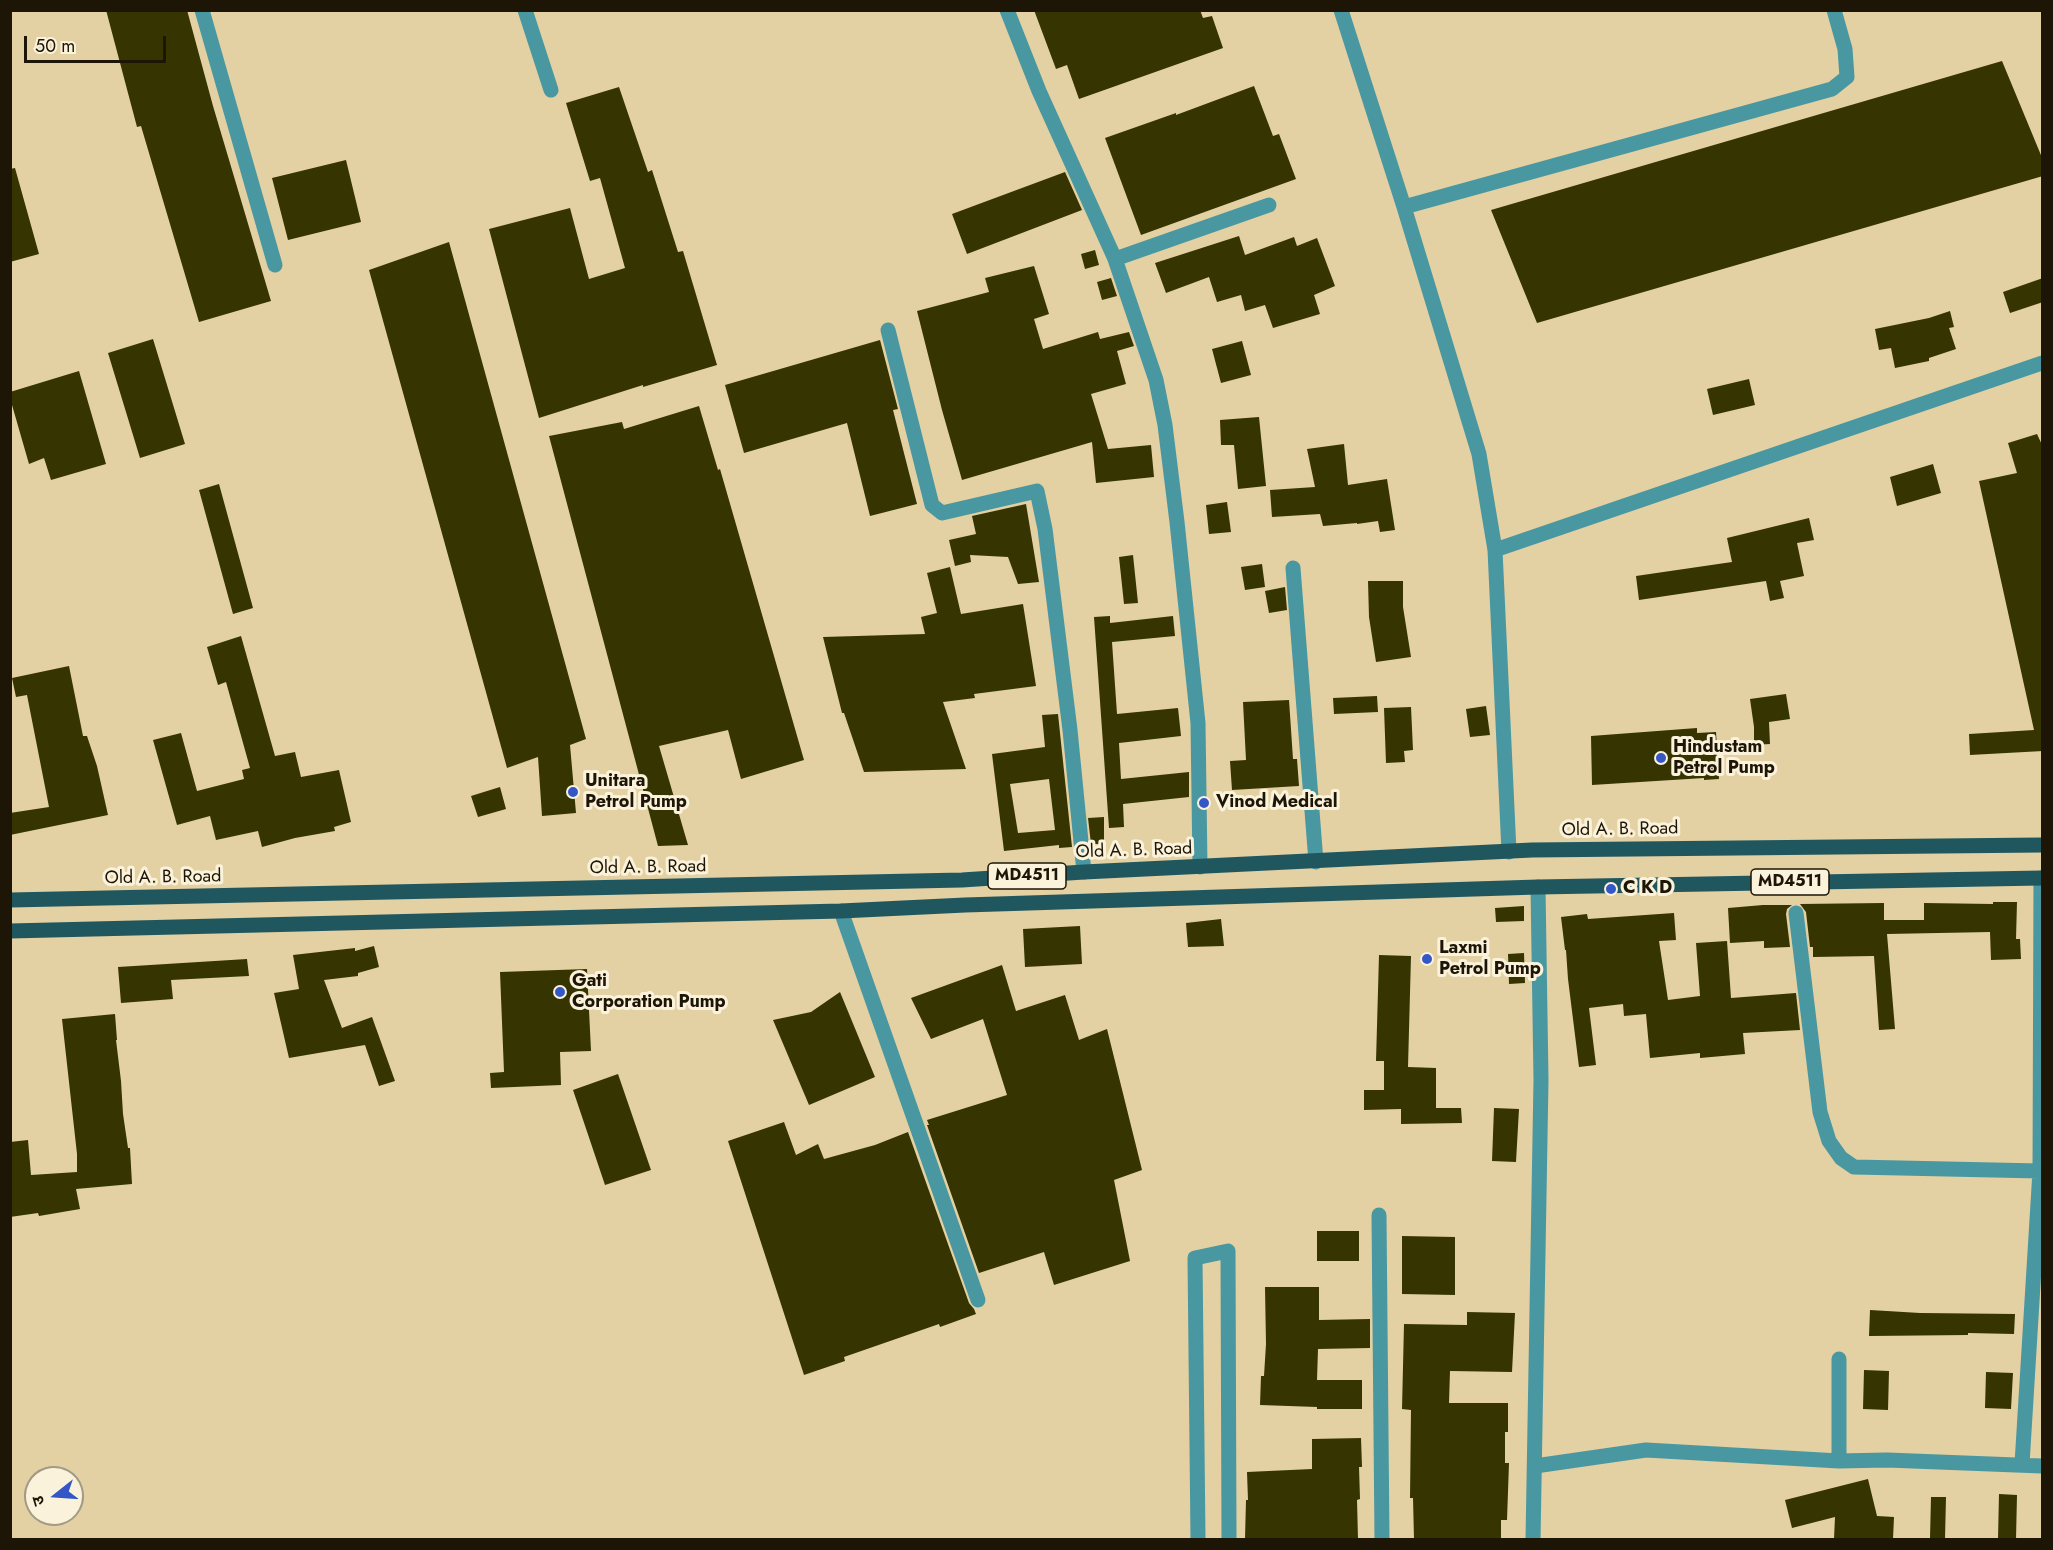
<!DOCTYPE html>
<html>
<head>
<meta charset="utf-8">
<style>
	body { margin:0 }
	#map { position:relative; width:2053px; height:1550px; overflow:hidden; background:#e3d0a3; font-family:Jost,"Noto Sans Devanagari",sans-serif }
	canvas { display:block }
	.frame { position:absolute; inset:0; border:12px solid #1d1606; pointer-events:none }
	.north { position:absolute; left:24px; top:1466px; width:60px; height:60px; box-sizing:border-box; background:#fbf2db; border:2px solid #a29a86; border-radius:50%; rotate:253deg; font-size:16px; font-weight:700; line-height:24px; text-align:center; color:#1d1606 }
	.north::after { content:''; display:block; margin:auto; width:21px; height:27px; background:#3457c7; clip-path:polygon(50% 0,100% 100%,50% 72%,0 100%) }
	.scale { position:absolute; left:24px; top:36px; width:142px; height:27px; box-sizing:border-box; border:3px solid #1d1606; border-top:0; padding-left:8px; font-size:18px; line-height:21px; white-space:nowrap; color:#1d1606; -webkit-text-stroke:4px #fbf2db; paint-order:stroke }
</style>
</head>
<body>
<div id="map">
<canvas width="2053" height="1550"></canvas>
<div class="frame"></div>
<div class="north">उ</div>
<div class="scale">50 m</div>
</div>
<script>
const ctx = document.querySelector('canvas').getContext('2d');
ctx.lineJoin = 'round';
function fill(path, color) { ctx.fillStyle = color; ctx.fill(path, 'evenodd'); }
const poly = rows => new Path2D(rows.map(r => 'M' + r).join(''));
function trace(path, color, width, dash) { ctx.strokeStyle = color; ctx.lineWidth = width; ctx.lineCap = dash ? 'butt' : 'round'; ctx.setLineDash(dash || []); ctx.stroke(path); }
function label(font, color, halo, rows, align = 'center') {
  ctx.font = font + ' Jost,sans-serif'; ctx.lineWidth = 6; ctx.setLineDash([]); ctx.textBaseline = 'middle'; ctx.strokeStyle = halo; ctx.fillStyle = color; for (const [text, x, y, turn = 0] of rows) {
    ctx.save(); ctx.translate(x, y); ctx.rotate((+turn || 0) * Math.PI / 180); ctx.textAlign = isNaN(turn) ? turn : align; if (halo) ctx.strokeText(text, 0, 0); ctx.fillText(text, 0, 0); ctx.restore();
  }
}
const building = poly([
	[106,10,187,10,213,106,271,301,199,322,141,126,137,127],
	[1034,10,1200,10,1203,18,1212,16,1223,48,1079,99,1067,65,1056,69],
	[2002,61,2043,160,2043,176,1537,323,1491,210],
	[1254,86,1273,136,1279,134,1296,179,1141,235,1105,138,1176,113,1176,115],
	[619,87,648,172,652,170,678,252,683,251,717,365,643,387,643,385,539,418,489,229,570,208,589,279,625,268,600,178,590,181,566,103],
	[346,160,361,222,288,240,272,178],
	[15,168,39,254,10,262,10,169],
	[1065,172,1082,210,967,254,952,214],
	[1239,236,1245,255,1294,237,1297,246,1317,238,1335,286,1314,295,1320,314,1273,328,1265,305,1245,311,1241,295,1217,302,1209,277,1166,293,1155,263],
	[449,242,586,739,570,745,576,813,542,816,538,757,507,768,369,270],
	[1095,250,1099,265,1085,269,1081,254],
	[1034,266,1049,314,1034,319,1043,349,1098,332,1100,339,1129,332,1134,346,1117,351,1126,384,1091,394,1108,449,1151,445,1154,477,1096,483,1092,442,962,480,942,410,917,311,989,292,985,278],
	[1111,278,1117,296,1102,300,1097,282],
	[2043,278,2043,302,2010,313,2003,292],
	[1950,311,1954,327,1949,328,1956,349,1929,358,1929,361,1895,368,1891,348,1879,350,1875,329,1929,318],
	[153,339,185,444,140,458,108,353],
	[880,340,898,409,893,410,917,504,870,516,847,423,744,453,725,385],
	[1242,341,1251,375,1221,383,1212,349],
	[79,371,106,464,51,480,44,458,29,464,10,398,10,392],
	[1749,379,1755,405,1713,415,1707,389],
	[699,406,718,470,720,469,804,760,741,779,728,730,659,746,688,845,658,846,549,436,622,422,624,429],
	[1259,417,1266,486,1238,489,1234,445,1221,445,1220,420],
	[2037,434,2043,447,2043,751,1970,755,1969,734,2034,730,1979,481,2017,473,2008,443],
	[1344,444,1348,485,1387,479,1395,530,1380,532,1378,521,1357,524,1357,523,1323,526,1320,514,1272,517,1270,490,1315,487,1307,449],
	[1933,464,1941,493,1897,506,1890,477],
	[219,484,253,608,233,614,199,490],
	[1227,502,1231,532,1209,534,1206,505],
	[1026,504,1039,582,1018,584,1008,557,970,555,971,562,955,566,949,540,976,534,972,516],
	[1809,518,1814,540,1797,543,1804,576,1780,581,1784,598,1770,601,1766,581,1639,600,1636,576,1732,562,1727,538],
	[1133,555,1138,603,1124,604,1119,557],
	[1262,564,1265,587,1245,590,1241,567],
	[950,567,961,614,1023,604,1036,686,974,694,975,698,943,702,966,769,864,772,844,713,842,713,823,637,925,634,921,617,937,613,927,573],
	[1368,581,1403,581,1403,607,1411,657,1376,662,1369,617],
	[1285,587,1287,610,1269,613,1265,591],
	[1110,616,1110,623,1173,616,1175,636,1112,642,1117,714,1178,708,1181,736,1119,743,1121,779,1189,772,1189,797,1123,804,1124,827,1109,828,1094,617],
	[241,636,275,756,295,752,301,777,339,770,351,822,334,827,335,831,295,838,262,847,258,831,216,840,210,816,177,825,153,740,181,733,197,791,244,779,242,770,250,768,226,682,218,685,207,647],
	[69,666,83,736,87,736,97,766,108,815,10,835,10,813,49,807,27,695,16,697,12,678],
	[1786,694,1790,719,1769,722,1770,744,1754,745,1754,727,1750,699],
	[1377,696,1378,712,1334,714,1333,698],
	[1289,700,1293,759,1297,759,1299,786,1232,790,1230,761,1246,760,1243,702],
	[1486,706,1490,735,1470,737,1466,709],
	[1411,707,1413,750,1404,751,1405,762,1386,763,1384,708],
	[1058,714,1072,847,1059,848,1059,845,1004,851,992,754,1045,747,1042,715],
	[1049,779,1055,830,1018,833,1010,784],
	[1697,728,1697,733,1716,732,1719,779,1704,780,1704,778,1592,785,1591,736],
	[500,787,506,809,478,817,471,796],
	[1104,817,1104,844,1091,844,1088,818],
	[1993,902,2017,902,2016,939,2020,939,2021,959,1991,960,1990,932,1887,934,1895,1029,1879,1030,1874,956,1813,957,1813,947,1810,947,1806,912,1800,904,1884,903,1884,920,1924,920,1924,903,1993,904],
	[1763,905,1792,905,1787,909,1786,914,1790,947,1764,948,1764,941,1730,943,1728,908],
	[1524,906,1524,921,1496,922,1495,908],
	[1674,913,1676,940,1659,941,1668,1000,1700,996,1696,943,1727,941,1731,998,1796,993,1800,1030,1743,1033,1745,1054,1700,1058,1700,1053,1650,1058,1646,1014,1624,1016,1623,1004,1589,1008,1596,1065,1579,1067,1568,979,1566,950,1565,950,1561,917,1587,914,1588,919],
	[1221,919,1224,946,1188,947,1186,923],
	[1080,926,1082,964,1025,967,1023,929],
	[374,946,379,967,358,973,358,976,324,980,342,1028,372,1017,395,1081,379,1086,365,1045,289,1058,274,993,299,989,293,955,355,948,355,951],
	[1524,953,1525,983,1509,984,1508,954],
	[1379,955,1411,956,1408,1067,1436,1068,1436,1108,1461,1108,1462,1123,1401,1124,1401,1109,1364,1110,1364,1090,1384,1090,1384,1061,1376,1061],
	[247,959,249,976,171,980,173,999,121,1003,118,967],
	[1002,965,1016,1011,1065,995,1079,1040,1107,1029,1142,1170,1114,1180,1130,1261,1054,1285,1044,1252,979,1273,927,1125,929,1125,927,1120,1007,1095,983,1019,931,1039,911,998],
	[587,969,591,1051,560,1052,561,1085,491,1088,490,1073,504,1072,500,972],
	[840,992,875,1077,809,1105,773,1020,811,1012],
	[115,1014,117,1040,116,1040,121,1081,123,1114,128,1148,130,1148,132,1184,76,1189,80,1209,39,1216,38,1213,10,1217,10,1142,28,1140,31,1175,77,1172,77,1154,62,1019],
	[618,1074,651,1170,605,1185,573,1090],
	[1494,1108,1519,1109,1516,1162,1492,1161],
	[784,1122,796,1155,818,1144,824,1159,875,1145,908,1132,969,1303,974,1309,976,1314,940,1327,939,1324,844,1357,845,1361,804,1375,728,1141],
	[1317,1231,1359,1231,1359,1261,1317,1261],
	[1402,1236,1455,1237,1455,1295,1402,1294],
	[1265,1287,1319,1287,1319,1320,1370,1319,1370,1348,1318,1349,1317,1380,1362,1380,1362,1409,1317,1409,1317,1407,1260,1405,1261,1376,1264,1376,1266,1344],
	[1870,1310,1920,1313,2015,1314,2014,1334,1968,1333,1968,1335,1869,1336],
	[1467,1312,1515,1313,1512,1372,1450,1371,1449,1403,1508,1403,1508,1432,1505,1432,1505,1463,1509,1463,1507,1520,1501,1520,1501,1539,1414,1539,1413,1498,1410,1498,1411,1410,1402,1409,1404,1324,1467,1325],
	[1864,1370,1889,1371,1888,1410,1863,1409],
	[1986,1372,2013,1373,2011,1409,1985,1408],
	[1361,1438,1362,1467,1359,1467,1360,1499,1357,1500,1358,1539,1245,1539,1246,1500,1248,1500,1247,1472,1312,1469,1312,1439],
	[1868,1479,1877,1516,1894,1517,1893,1539,1834,1539,1835,1517,1792,1528,1785,1500],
	[1999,1494,2017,1495,2016,1539,1998,1539],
	[1931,1497,1946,1497,1945,1539,1930,1538]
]);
const minor = poly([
	[202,10,275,265],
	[525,10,551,90],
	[1007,10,1039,91,1115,259,1156,380,1165,425,1177,522,1198,723,1200,867],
	[1341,10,1404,207,1479,454,1495,550,1509,852],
	[1404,207,1832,89,1847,77,1845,49,1834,10],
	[1115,259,1269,205],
	[888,330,932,505,942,513,1037,491,1045,529,1070,730,1084,872],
	[1495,550,2042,363],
	[1293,568,1316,862],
	[841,911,978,1300],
	[1796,913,1820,1112,1829,1141,1841,1158,1854,1167,2040,1171],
	[1379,1215,1382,1540],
	[1839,1461,1839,1359],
	[2022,1464,2040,1171,2041,878],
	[1535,1466,1646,1450,1839,1461,1887,1460,2042,1466],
	[1198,1540,1195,1258,1228,1251,1229,1540],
	[1533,1540,1541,1080,1538,887]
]);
const major = poly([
	[10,900,962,880,1084,872,1532,850,2042,845],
	[10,931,841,911,965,905,1538,887,2042,878]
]);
const markers = [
	[1661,758,6,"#3457c7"],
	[573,792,6,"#3457c7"],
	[1204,803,6,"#3457c7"],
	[1611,889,6,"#3457c7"],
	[1427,959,6,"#3457c7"],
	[560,992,6,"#3457c7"]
];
const shields = [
	[1027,876,78],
	[1790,882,78]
];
const shieldNames = [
	["MD4511",1027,876],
	["MD4511",1790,882]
];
const poiNames = [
	["Hindustam",1673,748],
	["Petrol Pump",1673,769],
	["Unitara",585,782],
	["Petrol Pump",585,803],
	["Vinod Medical",1216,803],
	["C K D",1623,889],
	["Laxmi",1439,949],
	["Petrol Pump",1439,970],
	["Gati",572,982],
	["Corporation Pump",572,1003]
];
const streetNames = [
	["Old A. B. Road",1620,830,-1],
	["Old A. B. Road",1134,851,-2],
	["Old A. B. Road",648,868,-1],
	["Old A. B. Road",163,878,-1]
];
fill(building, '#363400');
trace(minor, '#4997a1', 15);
trace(major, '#20575e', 15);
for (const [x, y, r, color] of markers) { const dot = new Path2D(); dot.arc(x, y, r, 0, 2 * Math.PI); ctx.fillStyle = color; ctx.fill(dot); trace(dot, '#fbf2db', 2); }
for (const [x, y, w] of shields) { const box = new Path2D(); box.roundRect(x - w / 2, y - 13, w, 26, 4.5); ctx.fillStyle = '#fbf2db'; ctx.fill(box); trace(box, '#1d1606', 1.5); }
label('bold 16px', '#1d1606', null, shieldNames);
label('bold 18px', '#1d1606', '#fbf2db', poiNames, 'left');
label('18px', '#1d1606', '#fbf2db', streetNames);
</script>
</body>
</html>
